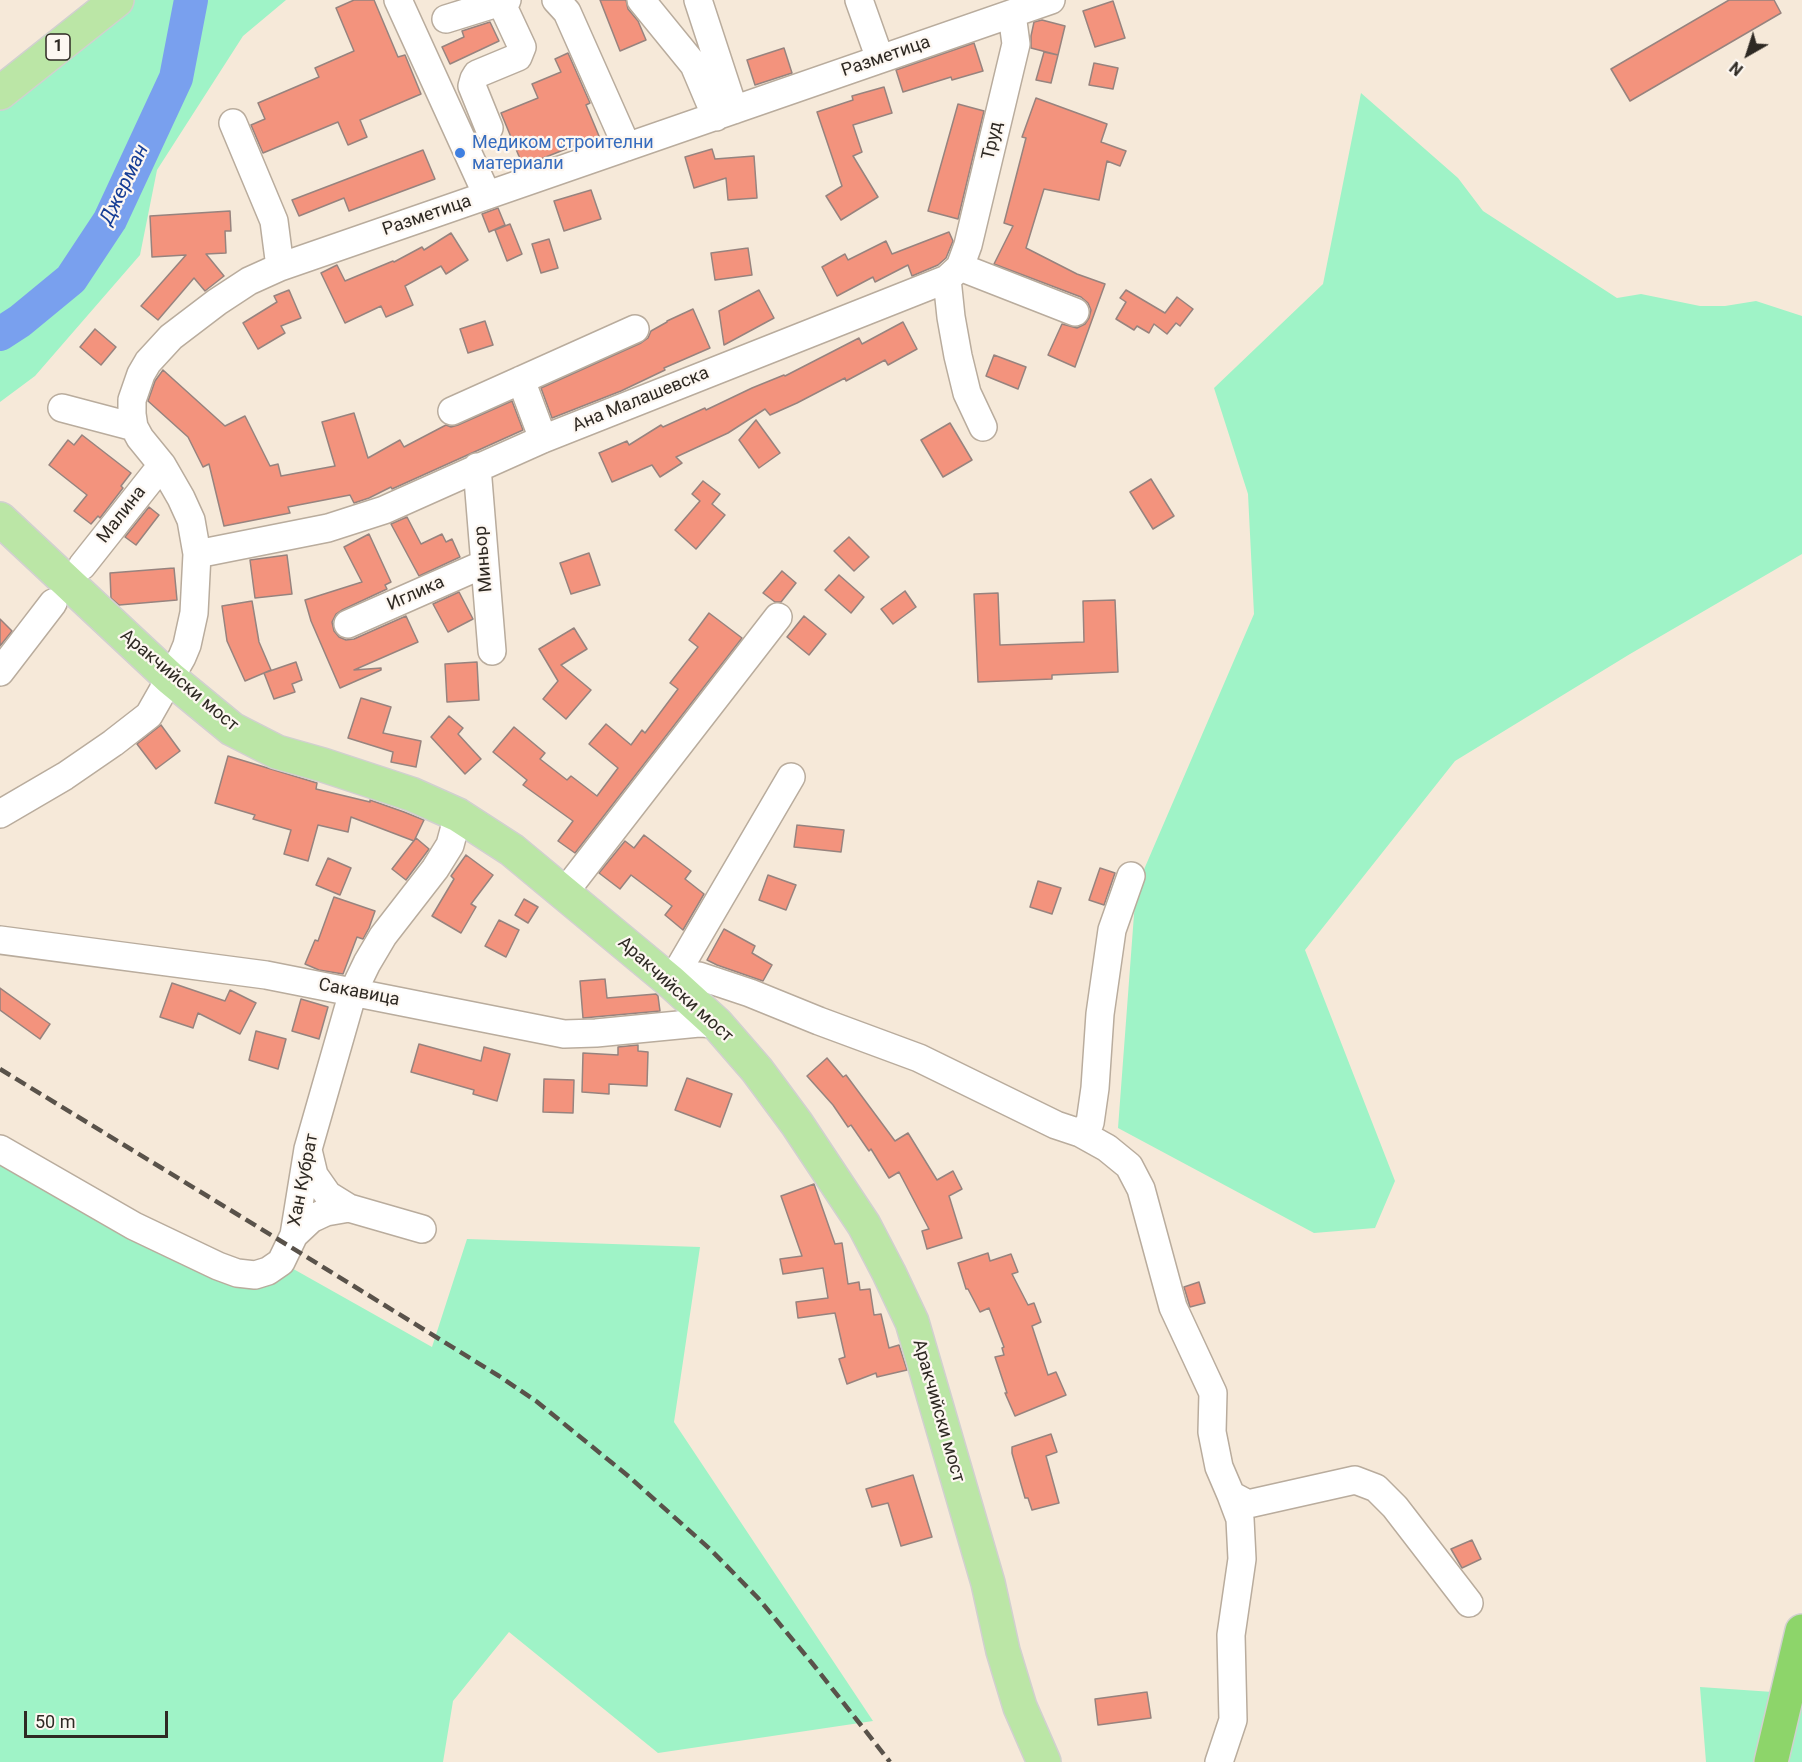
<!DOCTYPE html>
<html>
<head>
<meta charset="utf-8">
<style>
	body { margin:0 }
	#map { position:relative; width:1802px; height:1762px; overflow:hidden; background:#f6e9d9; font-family:Roboto,sans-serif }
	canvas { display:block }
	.north { position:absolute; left:1718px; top:24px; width:60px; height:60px; -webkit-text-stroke:4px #fdf7f1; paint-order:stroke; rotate:219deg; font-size:16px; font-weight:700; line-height:24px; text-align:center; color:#2e2923 }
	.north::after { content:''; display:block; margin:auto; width:21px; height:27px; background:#2e2923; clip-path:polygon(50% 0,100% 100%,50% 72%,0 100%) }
	.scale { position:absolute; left:24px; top:1711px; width:144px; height:27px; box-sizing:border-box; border:3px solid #2e2923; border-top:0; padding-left:8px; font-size:18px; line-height:21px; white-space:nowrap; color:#2e2923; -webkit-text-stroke:4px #fdf7f1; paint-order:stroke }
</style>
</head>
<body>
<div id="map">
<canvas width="1802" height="1762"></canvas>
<div class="north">N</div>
<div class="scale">50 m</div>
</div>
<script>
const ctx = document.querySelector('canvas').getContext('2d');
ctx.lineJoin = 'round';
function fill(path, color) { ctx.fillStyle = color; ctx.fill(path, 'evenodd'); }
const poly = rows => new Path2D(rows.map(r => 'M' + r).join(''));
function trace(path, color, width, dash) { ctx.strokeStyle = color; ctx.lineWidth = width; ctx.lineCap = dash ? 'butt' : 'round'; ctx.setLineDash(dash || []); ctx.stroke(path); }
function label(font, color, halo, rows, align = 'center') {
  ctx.font = font + ' Roboto,sans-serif'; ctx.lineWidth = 4.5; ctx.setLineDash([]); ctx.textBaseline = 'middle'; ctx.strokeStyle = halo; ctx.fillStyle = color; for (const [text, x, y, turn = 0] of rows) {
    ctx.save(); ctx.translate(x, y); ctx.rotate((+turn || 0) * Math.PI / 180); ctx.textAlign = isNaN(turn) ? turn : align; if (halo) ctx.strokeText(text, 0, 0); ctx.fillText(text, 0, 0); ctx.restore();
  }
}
const green = poly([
	[117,0,286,0,243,36,157,170,140,255,35,376,0,402,0,93],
	[1361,93,1458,178,1483,211,1617,298,1641,294,1700,306,1725,306,1756,301,1802,316,1802,554,1630,654,1455,761,1305,950,1395,1181,1375,1228,1314,1233,1118,1128,1136,888,1254,614,1248,494,1214,388,1323,284],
	[0,1149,218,1266,281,1262,432,1347,467,1239,700,1247,674,1422,873,1721,658,1753,509,1632,453,1701,443,1762,0,1762],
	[1700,1687,1802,1694,1802,1762,1706,1762]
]);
const river = poly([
	[0,334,20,321,71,279,110,220,176,78,191,0]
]);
const building = poly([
	[354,0,374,0,398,57,405,55,421,94,360,120,367,137,348,145,338,122,263,153,251,125,265,119,258,103,319,77,315,68,354,51,336,8,354,0],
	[600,0,626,0,628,9,638,21,646,40,620,51,600,0],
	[1729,0,1774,0,1781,13,1630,101,1611,69,1729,0],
	[1113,1,1125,38,1095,47,1083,11,1113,1],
	[1042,20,1065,26,1058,55,1031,48,1031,36,1034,22,1042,20],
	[490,22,499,41,450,64,442,47,464,37,462,31,490,22],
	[974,43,983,71,952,80,951,77,903,92,896,70,974,43],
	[784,48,792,73,755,85,747,60,784,48],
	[1044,52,1058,55,1051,83,1036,80,1044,52],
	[568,53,590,103,586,105,599,136,523,166,501,113,538,98,532,84,561,72,555,59,568,53],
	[1094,63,1118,68,1113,89,1089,85,1094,63],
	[884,87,892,113,853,125,862,152,853,156,878,197,841,220,826,196,842,186,817,112,853,100,852,96,884,87],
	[1036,98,1107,124,1101,142,1126,151,1120,166,1107,161,1099,200,1044,189,1026,248,1077,274,1105,284,1075,367,1048,355,1062,324,1077,328,1085,324,1089,318,1091,310,1088,303,1081,297,994,264,1013,226,1004,223,1026,138,1022,137,1036,98],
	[958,104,984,111,958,219,928,211,958,104],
	[712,149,715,159,754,156,757,198,728,200,726,178,694,188,685,157,712,149],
	[423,150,435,179,349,211,344,198,299,216,292,200,423,150],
	[591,190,601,219,564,231,554,201,591,190],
	[498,208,505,225,489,232,482,214,498,208],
	[230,211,231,231,225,231,226,253,206,254,224,276,205,291,194,278,158,320,141,306,186,255,152,257,150,216,230,211],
	[510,224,522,254,507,261,495,230,510,224],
	[949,232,953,241,946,258,938,265,912,276,908,265,875,282,873,277,837,296,822,267,845,254,848,260,886,241,892,254,949,232],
	[451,233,468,260,446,274,441,266,405,286,413,305,386,317,381,306,345,323,321,273,337,265,345,281,393,261,394,262,422,247,424,250,451,233],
	[549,239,558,268,541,273,532,244,549,239],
	[748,248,752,275,715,280,711,253,748,248],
	[289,290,301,318,281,326,285,333,258,349,243,323,277,302,274,296,289,290],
	[759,290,774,318,724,345,719,311,759,290],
	[1126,290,1165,313,1177,297,1193,309,1180,326,1176,323,1167,334,1154,324,1149,333,1137,326,1134,330,1116,319,1126,302,1120,298,1126,290],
	[693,309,710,348,664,368,665,370,621,391,552,418,541,388,641,343,648,338,651,331,667,322,667,321,693,309],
	[485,321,493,345,468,353,460,329,485,321],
	[903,322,917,349,888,365,885,360,846,381,845,378,797,403,770,415,765,409,728,433,676,457,682,463,660,477,652,465,612,482,599,453,627,441,629,445,661,425,663,427,705,408,706,410,752,388,784,375,785,376,859,338,862,344,903,322],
	[95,329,116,347,101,365,80,347,95,329],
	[994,355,1026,367,1018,389,986,376,994,355],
	[163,370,225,426,245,416,270,466,278,464,281,476,335,466,322,422,354,413,368,458,400,440,404,447,446,425,451,427,458,425,512,401,523,430,392,489,391,487,369,498,354,503,350,495,288,507,290,513,224,526,209,464,203,467,188,437,148,401,155,381,163,370],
	[756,420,780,453,759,468,739,440,756,420],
	[950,423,972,460,943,477,921,440,950,423],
	[82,435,131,473,121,486,123,488,100,518,98,516,91,524,74,511,87,495,49,465,68,440,74,445,82,435],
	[1151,479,1174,516,1153,529,1130,492,1151,479],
	[703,481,720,494,712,504,725,515,696,549,675,530,700,501,692,494,703,481],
	[149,507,159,515,136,545,125,537,149,507],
	[407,517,421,544,442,534,446,542,452,539,460,557,419,576,391,524,407,517],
	[369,534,391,582,385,585,387,589,342,610,336,614,332,622,334,631,339,637,346,640,354,639,406,616,418,642,354,670,381,668,381,670,340,688,311,621,305,600,362,582,344,547,369,534],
	[849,537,869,557,854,571,834,551,849,537],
	[589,553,600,585,571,594,560,563,589,553],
	[287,555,292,594,255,598,250,560,287,555],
	[174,568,177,600,119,605,111,598,110,573,174,568],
	[782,571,796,583,781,602,775,602,763,593,782,571],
	[839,575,864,597,851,613,825,590,839,575],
	[905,591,916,607,893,624,881,609,905,591],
	[459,592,473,619,448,632,433,604,459,592],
	[998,593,1000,645,1084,642,1083,601,1115,600,1118,672,1052,675,1052,679,978,682,974,594,998,593],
	[252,601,259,642,271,670,245,681,227,641,222,606,252,601],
	[709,613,742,638,575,853,558,841,573,821,523,785,527,780,493,752,514,727,545,753,540,759,567,780,571,776,597,796,618,768,589,744,606,724,631,745,642,730,645,733,678,689,670,683,698,647,689,640,709,613],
	[804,616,826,634,809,655,787,637,804,616],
	[0,619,12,631,0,646,0,619],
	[574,628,587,649,561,665,591,690,566,719,543,699,558,681,539,649,574,628],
	[296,662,302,680,292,684,295,692,274,699,264,673,296,662],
	[477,662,479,700,447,702,445,664,477,662],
	[361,698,391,707,383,733,421,741,416,767,391,762,393,752,348,738,361,698],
	[449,716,463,728,458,734,481,759,465,774,431,737,449,716],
	[161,725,180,751,156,769,137,744,161,725],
	[228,756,317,783,316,789,370,802,370,800,404,812,424,820,414,841,351,817,348,832,318,825,308,861,284,854,291,830,253,819,255,815,215,803,228,756],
	[797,825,844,830,841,852,794,847,797,825],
	[644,835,691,871,685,879,704,894,683,930,665,915,672,906,631,875,620,889,599,873,625,841,634,848,644,835],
	[416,838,429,849,406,880,392,869,416,838],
	[466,855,493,875,471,904,476,907,461,933,432,916,454,879,451,876,466,855],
	[328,858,351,868,340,895,316,885,328,858],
	[1100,868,1115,873,1104,905,1089,900,1100,868],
	[768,875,796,885,786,910,759,900,768,875],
	[1038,881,1061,888,1052,914,1030,907,1038,881],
	[334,897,375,911,369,928,363,939,357,937,343,974,319,970,305,964,315,940,318,941,334,897],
	[524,899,538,907,528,923,515,915,524,899],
	[499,920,519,930,506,957,485,946,499,920],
	[724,929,755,946,752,953,772,965,763,981,717,965,707,960,724,929],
	[605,979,607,998,656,994,658,996,660,1011,583,1018,580,981,605,979],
	[172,983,225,1001,230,990,256,1003,240,1034,198,1013,193,1028,160,1017,172,983],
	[0,988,50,1024,40,1039,0,1010,0,988],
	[301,999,328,1007,319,1039,292,1031,301,999],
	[256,1031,286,1039,278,1069,249,1060,256,1031],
	[419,1044,481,1061,484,1047,510,1054,497,1101,473,1094,474,1090,411,1072,419,1044],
	[638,1045,638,1051,648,1052,647,1086,609,1084,609,1094,582,1092,583,1053,618,1055,618,1047,638,1045],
	[827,1058,843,1077,846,1075,895,1141,908,1133,937,1180,953,1171,962,1189,949,1196,962,1238,927,1249,922,1231,929,1229,899,1172,889,1178,871,1149,869,1151,851,1125,848,1127,833,1105,807,1076,827,1058],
	[687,1078,732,1094,720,1127,675,1110,687,1078],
	[544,1079,574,1080,573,1113,543,1112,544,1079],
	[814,1184,835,1244,842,1243,848,1284,859,1282,860,1290,870,1289,874,1315,881,1314,889,1348,899,1345,907,1370,877,1377,876,1373,847,1384,839,1359,845,1357,835,1313,798,1318,796,1302,828,1298,823,1268,783,1274,780,1259,802,1256,781,1196,814,1184],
	[988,1253,990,1261,1011,1254,1018,1272,1012,1274,1028,1305,1034,1303,1041,1322,1032,1326,1048,1375,1056,1372,1066,1395,1015,1416,1005,1393,1007,1393,995,1357,1004,1355,1002,1348,1004,1347,989,1308,980,1312,968,1289,966,1289,958,1263,988,1253],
	[1199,1282,1205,1303,1190,1307,1184,1287,1199,1282],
	[1051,1434,1057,1452,1046,1456,1059,1503,1032,1510,1028,1498,1025,1498,1012,1453,1012,1447,1051,1434],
	[913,1475,932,1537,901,1546,888,1503,872,1507,866,1489,913,1475],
	[1472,1540,1481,1559,1462,1568,1451,1549,1472,1540],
	[1147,1692,1151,1718,1098,1725,1095,1699,1147,1692]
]);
const minor = poly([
	[398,0,487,195],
	[556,0,567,12,627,147],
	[641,0,694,65,716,117],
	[698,0,734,110],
	[859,0,880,59],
	[446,19,507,0],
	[233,123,274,221,280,267],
	[489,128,472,86,474,79,477,74,518,57,522,47,501,2],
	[960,267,968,245,1016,44,1012,14],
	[947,279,951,317,958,356,967,393,983,427],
	[521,380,543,439],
	[62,408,134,427],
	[452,411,635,329],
	[477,467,492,651],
	[197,554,328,528,384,510,543,439,947,279,960,267,1075,312],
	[82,566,162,465],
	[348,624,484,564],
	[0,672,53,603],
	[791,777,671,982,699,976,750,993,819,1021,919,1058,1056,1125,1080,1133,1107,1148,1129,1166,1141,1189,1173,1307,1213,1393,1212,1432,1219,1467,1231,1495,1248,1504,1355,1480,1376,1488,1395,1507,1469,1603],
	[0,814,65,776,113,743,149,715,182,657,187,645,194,613,197,554,191,520,181,498,162,465,140,438,134,427,132,414,132,400,141,374,148,362,171,337,217,302,249,281,280,267,1051,0],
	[564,893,778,617],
	[0,940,266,975,564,1034,596,1033,699,1023,717,1024],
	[1080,1133,1090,1123,1095,1088,1100,1014,1112,930,1131,876],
	[0,1149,134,1226,218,1266,237,1273,255,1275,268,1271,281,1262,294,1235,308,1149,353,992,367,963,383,936,435,869,450,845,458,815],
	[308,1150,314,1175,328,1195,349,1208,422,1229],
	[294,1235,311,1219,326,1212,349,1208],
	[1219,1762,1233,1720,1231,1635,1242,1559,1240,1519,1231,1495]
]);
const major = poly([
	[0,93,117,0],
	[0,519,170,678,232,729,277,752,323,765,411,794,458,815,512,850,671,982,717,1024,757,1070,797,1124,864,1225,889,1273,912,1322,988,1583,1003,1651,1020,1707,1044,1762]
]);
const highway = poly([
	[1771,1762,1802,1631]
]);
const rail = poly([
	[0,1069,289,1246,499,1376,536,1401,627,1475,710,1549,758,1598,812,1663,890,1762]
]);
const markers = [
	[460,153,6,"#3f7fe0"]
];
const shields = [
	[58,47,24]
];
const shieldNames = [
	["1",58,47]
];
const streetNames = [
	["Разметица",886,57,-19],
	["Труд",993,141,-77],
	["Разметица",427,216,-19],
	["Ана Малашевска",641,400,-22],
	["Малина",122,515,-52],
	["Миньор",484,559,-95],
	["Иглика",416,594,-24],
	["Аракчийски мост",179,681,40],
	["Аракчийски мост",675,990,42],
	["Сакавица",359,993,11],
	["Хан Кубрат",304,1180,-79],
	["Аракчийски мост",938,1411,74]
];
const shopNames = [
	["Медиком строителни",472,143],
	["материали",472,164]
];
const waterNames = [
	["Джерман",125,185,-64]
];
fill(green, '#9ff3c7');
trace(river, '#79a0ee', 34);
fill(building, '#f3937d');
trace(building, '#97837e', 1.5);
trace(minor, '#b9ac9d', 30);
trace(major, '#d1d0cf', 36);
trace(highway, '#d1d0cf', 36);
trace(minor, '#fff', 27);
trace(major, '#bbe6a6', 33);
trace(highway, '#8dd56a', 33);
trace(rail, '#59524a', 4.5, [12, 6]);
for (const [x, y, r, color] of markers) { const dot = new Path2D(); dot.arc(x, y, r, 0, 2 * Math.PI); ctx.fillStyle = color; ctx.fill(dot); trace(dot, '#fdf7f1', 2); }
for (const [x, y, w] of shields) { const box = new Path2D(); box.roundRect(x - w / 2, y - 13, w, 26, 4.5); ctx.fillStyle = '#fdf7f1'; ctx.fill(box); trace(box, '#2e2923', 1.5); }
label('bold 16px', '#2e2923', null, shieldNames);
label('18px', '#2e2923', '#fdf7f1', streetNames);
label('18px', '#366cbe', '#fdf7f1', shopNames, 'left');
label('italic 20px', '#163e96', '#fdf7f1', waterNames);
</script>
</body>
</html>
